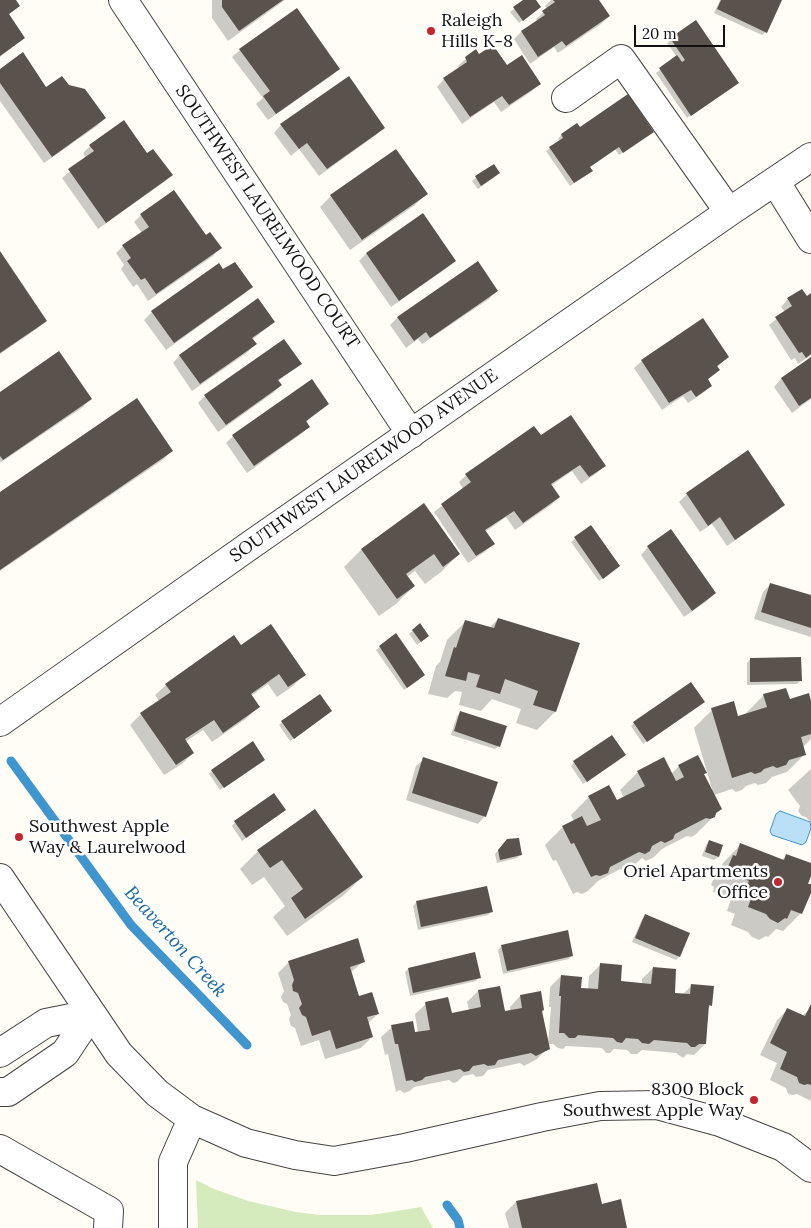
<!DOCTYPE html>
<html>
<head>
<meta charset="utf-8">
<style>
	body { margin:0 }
	#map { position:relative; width:811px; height:1228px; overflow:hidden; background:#fffdf5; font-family:Lora,serif }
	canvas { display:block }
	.scale { position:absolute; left:634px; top:25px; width:91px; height:22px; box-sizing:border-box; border:2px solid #111; border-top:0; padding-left:6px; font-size:15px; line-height:18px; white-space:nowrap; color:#111; -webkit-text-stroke:4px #fff; paint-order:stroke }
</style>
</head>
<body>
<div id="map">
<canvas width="811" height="1228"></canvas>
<div class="scale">20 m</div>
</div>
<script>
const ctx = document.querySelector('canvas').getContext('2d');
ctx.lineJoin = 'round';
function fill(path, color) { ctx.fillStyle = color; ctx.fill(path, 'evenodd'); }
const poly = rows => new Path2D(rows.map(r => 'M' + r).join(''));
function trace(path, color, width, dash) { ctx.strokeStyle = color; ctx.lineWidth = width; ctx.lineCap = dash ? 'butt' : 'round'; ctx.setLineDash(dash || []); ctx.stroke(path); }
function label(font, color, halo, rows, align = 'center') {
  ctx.font = font + ' Lora,serif'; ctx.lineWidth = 5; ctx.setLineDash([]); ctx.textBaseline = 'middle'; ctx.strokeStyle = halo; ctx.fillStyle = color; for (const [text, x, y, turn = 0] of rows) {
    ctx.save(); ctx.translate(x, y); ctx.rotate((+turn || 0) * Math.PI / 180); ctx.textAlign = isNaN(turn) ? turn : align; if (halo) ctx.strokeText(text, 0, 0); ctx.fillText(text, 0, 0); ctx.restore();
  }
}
const green = poly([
	[196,1180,214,1189,248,1201,296,1212,320,1215,371,1215,421,1207,433,1228,198,1228]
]);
const water = poly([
	[780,811,810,822,811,828,806,842,802,845,772,835,770,831,776,814,780,811]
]);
const shadow = poly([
	[0,0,14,0,19,6,8,15,24,38,0,57],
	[212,0,285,0,228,41,212,18],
	[526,0,535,0,536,10,519,23,510,12],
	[551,0,598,0,609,16,601,24,558,53,554,47,530,64,514,39,521,32,537,21,536,19,547,9,545,6],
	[720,0,781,0,766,32,762,35,714,13],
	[696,22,734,86,687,118,656,73,677,57,667,43],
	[240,50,339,69,331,76,268,120,256,104,263,98,232,57],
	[475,51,479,56,507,66,540,83,532,91,501,112,494,102,462,124,437,87,444,79,460,69,458,66],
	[0,70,46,89,68,87,105,118,97,126,44,163,0,101],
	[281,125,384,128,376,135,319,176,299,149,291,156,274,133],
	[577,125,579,129,653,132,619,155,615,149,588,167,588,174,570,186,546,151,560,141,558,139,561,135],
	[90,146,147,154,171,175,164,182,98,229,62,178,86,158,83,153],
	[493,166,495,177,478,189,472,181],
	[426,194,415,205,350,250,320,207,331,196],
	[141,215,205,236,220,248,213,256,148,301,137,284,133,287,121,269,124,265,116,253,123,246,142,233,134,222],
	[0,253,45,321,38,328,0,354],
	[367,253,455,261,447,268,391,307,359,261],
	[477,263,496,291,489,299,422,344,418,339,406,348,390,325,397,318],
	[219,265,223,271,251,287,244,294,166,350,144,320,152,312],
	[811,295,811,355,798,364,795,358,791,360,769,325,785,312,781,307,788,299,806,298],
	[274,322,252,340,255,344,248,352,192,391,173,363,180,355],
	[728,357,717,367,719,370,707,380,710,386,703,393,688,403,683,396,662,410,634,368,642,361],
	[811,359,811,399,792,413,774,387,781,379],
	[300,363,278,381,281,385,273,393,218,432,198,403,205,396],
	[0,393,90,399,83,407,0,463],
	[328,404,306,422,309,427,301,434,247,473,226,443,233,436],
	[541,437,604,466,597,473,581,484,572,471,551,486,559,497,551,505,515,530,506,517,485,532,493,543,486,551,468,563,434,512,463,489,459,482,466,475],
	[171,451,164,459,0,571,0,493],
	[748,451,783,505,776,512,727,546,712,524,700,532,679,502,687,494],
	[591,527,615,569,599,581,571,542],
	[648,547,715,593,707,601,684,617,641,555],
	[362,549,459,554,441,572,425,584,415,571,407,577,414,586,396,604,379,616,344,567],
	[771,584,811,596,811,637,754,619,763,592],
	[498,619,555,712,537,730,516,723,521,709,492,699,481,711,459,705,462,692,455,691,447,698,428,694,436,666,440,662,447,640,465,622,489,628],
	[420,625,424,639,417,645,409,634],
	[241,647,304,675,293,686,277,697,268,684,251,696,258,707,247,718,212,742,203,730,185,742,193,753,182,764,164,775,130,725,141,714,159,701,155,695,166,685],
	[380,647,420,679,404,690,376,650],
	[750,659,800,681,797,684,747,685,747,663],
	[764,695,811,705,811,739,803,747,805,754,787,772,772,777,766,783,758,785,755,783,746,786,742,790,736,792,732,789,714,795,721,809,695,835,691,837,687,836,662,849,654,857,646,861,642,858,626,872,620,869,598,881,588,891,582,894,577,892,573,894,556,860,553,861,545,845,563,827,574,821,571,815,589,797,617,802,624,798,620,790,638,772,663,759,671,774,679,766,705,773,703,775,711,790,712,789,694,728,712,710,738,718,746,715,746,713],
	[704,702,643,744,631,726,634,723],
	[461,712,499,746,495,749,451,735,457,716],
	[327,714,290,741,279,725,282,722],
	[625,755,583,784,571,766,574,762],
	[424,759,485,816,478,824,406,800,416,766],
	[260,763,220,790,209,774,212,771],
	[811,769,811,823,806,817,802,816,798,811,800,806,788,790],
	[315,811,362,877,344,895,287,936,273,917,285,906,264,877,252,885,240,869,258,851],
	[281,813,242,841,232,826,235,822],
	[507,840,520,855,517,858,497,863,495,854],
	[709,841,721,846,718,857,714,860,702,856,706,845],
	[741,844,782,860,787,855,811,865,811,873,807,884,811,886,811,890,801,913,783,931,776,929,768,937,766,936,759,940,752,937,748,932,731,925,735,914,727,911,731,899,713,892,714,887,711,885,715,875,720,869,723,863],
	[486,888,491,912,488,915,418,930,413,906,416,903],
	[646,915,679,957,676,960,632,942,642,919],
	[567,931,572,955,569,959,503,974,498,950,501,947],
	[474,954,479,977,476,981,410,996,405,972,408,969],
	[364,961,350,973,358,998,378,1014,368,1023,372,1037,361,1048,325,1059,319,1040,301,1046,295,1028,291,1026,289,1019,291,1015,287,1004,283,1002,281,997,284,991,278,973,289,962],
	[600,965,620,983,642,984,642,979,653,968,673,994,682,995,691,986,711,1005,708,1009,705,1044,694,1055,687,1054,683,1058,676,1053,642,1050,637,1054,631,1054,627,1050,614,1049,610,1053,606,1053,602,1048,566,1046,563,1049,558,1048,553,1044,548,1044,551,1007,549,1007,550,987,561,976,579,989,588,990,589,976],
	[478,991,504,1012,510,1011,510,1007,520,996,541,1012,548,1048,537,1059,524,1066,520,1063,488,1070,483,1076,476,1077,473,1074,463,1076,457,1082,453,1083,449,1080,414,1087,410,1091,404,1093,400,1090,396,1092,388,1054,385,1055,381,1037,392,1027,414,1034,418,1033,415,1014,426,1004,451,1014,469,1010,467,1002],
	[811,1008,811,1101,797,1094,793,1095,788,1094,786,1088,770,1080,777,1063,760,1055,777,1020,788,1009,802,1016],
	[516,1202,601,1205,626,1228,509,1228,505,1213]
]);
const stream = poly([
	[11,761,131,925,247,1045],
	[447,1205,458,1220,460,1228]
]);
const building = poly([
	[0,0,16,0,20,6,9,14,25,38,0,56],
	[222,0,283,0,239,31,222,7],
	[523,0,536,0,541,7,523,21,513,7],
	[553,0,599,0,610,16,566,46,562,41,538,57,521,31,545,15,542,11,555,2],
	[721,0,782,0,767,33,717,9],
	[297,8,340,69,276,114,263,96,270,91,239,49],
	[696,20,739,83,691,116,659,68,677,55,682,62,685,60,670,38],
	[493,45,507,65,522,55,541,84,509,105,502,96,470,117,443,78,467,62,465,57,476,49,479,54],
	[23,52,46,87,62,76,69,85,85,89,106,118,52,157,0,83,0,69],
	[349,76,385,128,327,169,307,143,299,149,280,124],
	[628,94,654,132,623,153,619,147,590,167,593,171,574,183,549,147,563,138,561,134,577,123,580,127],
	[124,120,147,153,153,149,173,175,106,223,68,169,94,151,89,145],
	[396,149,428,194,362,240,330,195],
	[494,164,500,173,481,186,475,176],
	[174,190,206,235,210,232,222,248,156,294,145,278,141,280,127,261,131,258,122,245,149,227,140,214],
	[423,213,456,261,399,301,366,253],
	[0,251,47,321,0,353],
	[478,261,498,291,430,338,426,332,414,341,397,317],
	[235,262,253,287,174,343,151,311,219,263,223,269],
	[802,289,807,296,811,293,811,354,806,358,802,352,799,353,775,317,792,306,787,298],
	[258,298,275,322,252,338,257,344,200,384,179,355],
	[703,318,729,357,717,366,720,370,708,379,712,386,696,397,691,390,669,403,641,360],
	[284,339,302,364,278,380,282,385,226,425,204,395],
	[59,351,92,399,3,460,0,456,0,392],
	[811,357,811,398,799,406,781,378],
	[312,379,329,404,306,421,310,427,254,466,232,435],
	[137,398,173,451,0,570,0,492],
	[571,415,606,466,589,477,580,465,551,484,560,497,523,523,514,511,485,530,495,544,476,556,441,504,471,482,465,474,534,426,541,435],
	[748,450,785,505,735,540,720,517,708,526,686,493],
	[424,503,460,554,443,567,434,554,406,574,415,586,397,599,361,549],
	[591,525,620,566,603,579,574,537],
	[671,529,716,593,692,611,647,546],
	[770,583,811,595,811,628,761,612],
	[498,618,580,643,556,712,533,705,538,691,505,679,500,694,476,687,480,675,468,672,466,681,445,676,454,647,456,648,465,620,494,628],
	[420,623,429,636,421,642,412,630],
	[271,624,306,675,288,687,279,674,251,694,260,707,223,733,214,720,185,739,194,753,176,765,140,713,171,692,165,684,234,635,241,645],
	[396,633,425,675,407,688,379,646],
	[801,657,802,681,750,682,750,658],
	[691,682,705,702,647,742,633,722],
	[786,688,790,699,809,693,811,701,811,734,801,737,806,755,789,760,786,765,777,768,773,766,764,769,761,772,755,774,751,772,732,778,711,708,734,701,738,716,767,707,763,694],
	[320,694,332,711,294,739,281,721],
	[460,711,507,726,500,747,454,731],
	[612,735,626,755,587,782,573,761],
	[253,741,265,760,224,788,211,770],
	[698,755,707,773,704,774,722,809,716,813,715,817,710,819,706,818,675,834,673,839,665,843,661,841,652,846,650,851,645,854,639,852,610,867,608,873,600,876,596,875,591,877,574,843,571,844,562,826,582,816,587,826,601,820,588,796,609,785,617,800,645,786,637,771,664,757,676,781,684,777,678,765],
	[423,757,498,782,486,817,412,793],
	[274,793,286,810,246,838,234,821],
	[315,809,363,877,305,919,291,898,303,889,282,860,270,868,257,850],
	[519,838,522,855,500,860,498,850,507,839],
	[709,840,723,845,719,857,705,852],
	[740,843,784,860,786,854,811,863,811,876,808,884,811,884,811,893,802,914,791,910,787,919,785,918,778,923,770,919,766,914,748,907,752,896,744,892,749,881,730,873,732,869,728,867,733,855,736,856],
	[487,886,493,912,421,927,416,901],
	[645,914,690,933,680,957,635,938],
	[568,930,573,956,507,971,501,945],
	[358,938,365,962,350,967,359,996,372,992,379,1014,367,1017,373,1037,336,1049,330,1030,312,1036,306,1017,302,1015,299,1008,302,1004,298,993,293,991,292,985,294,980,288,961],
	[475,952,481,978,413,993,408,968],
	[600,963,622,965,621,981,651,984,653,967,676,969,675,993,690,994,691,984,714,986,712,1006,709,1005,706,1044,699,1044,695,1047,691,1047,687,1043,654,1040,649,1044,642,1043,638,1039,626,1038,622,1043,617,1042,613,1038,578,1035,575,1038,569,1038,564,1033,559,1033,561,996,559,996,561,975,582,977,581,988,598,989],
	[500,986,505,1011,522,1008,520,995,541,991,544,1010,542,1011,550,1049,536,1056,531,1053,498,1060,495,1065,488,1066,484,1064,473,1066,469,1071,464,1072,460,1069,425,1077,422,1080,415,1082,412,1080,406,1081,398,1044,395,1044,391,1025,413,1021,415,1032,430,1030,425,1002,448,997,452,1013,481,1007,478,990],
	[811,1004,811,1085,808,1084,804,1085,799,1083,797,1077,780,1069,787,1052,770,1043,787,1008,805,1016],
	[597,1183,602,1204,621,1199,627,1228,522,1228,516,1201]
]);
const minor = poly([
	[123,0,411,434],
	[566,98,621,59,729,212],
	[775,181,811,239],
	[0,722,252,544,729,212,811,157],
	[0,878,119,1054,157,1093,192,1119,246,1143,295,1155,334,1161,405,1148,542,1117,600,1106,657,1105,720,1122,783,1147,811,1168],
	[0,1053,46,1023,91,1014],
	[0,1092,8,1092,65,1053,91,1014],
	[0,1149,109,1211,108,1228],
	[173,1228,173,1162,192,1119]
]);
const markers = [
	[431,31,5,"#c4262e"],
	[19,837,5,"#c4262e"],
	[778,882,5,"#c4262e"],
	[754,1100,5,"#c4262e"]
];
const poiNames = [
	["Raleigh",441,21],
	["Hills K-8",441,42],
	["Southwest Apple",29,827],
	["Way & Laurelwood",29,848],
	["Oriel Apartments",768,872,"right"],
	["Office",768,893,"right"],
	["8300 Block",744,1090,"right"],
	["Southwest Apple Way",744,1111,"right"]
];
const streetNames = [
	["SOUTHWEST LAURELWOOD COURT",267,217,56],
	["SOUTHWEST LAURELWOOD AVENUE",364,466,-35]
];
const waterNames = [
	["Beaverton Creek",175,942,48]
];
fill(green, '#d5ebbd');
fill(water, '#b9e0f7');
trace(water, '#3f96cf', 1);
fill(shadow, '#0003');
trace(stream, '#3f96cf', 9);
fill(building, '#5a524d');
trace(minor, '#444', 30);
trace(minor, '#fff', 28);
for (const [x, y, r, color] of markers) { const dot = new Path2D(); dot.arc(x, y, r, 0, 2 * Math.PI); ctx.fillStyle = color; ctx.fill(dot); trace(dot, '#fff', 2); }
label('18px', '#111', '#fff', poiNames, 'left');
label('18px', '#111', '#fff', streetNames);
label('italic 19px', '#1768a6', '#fff', waterNames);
</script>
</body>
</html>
